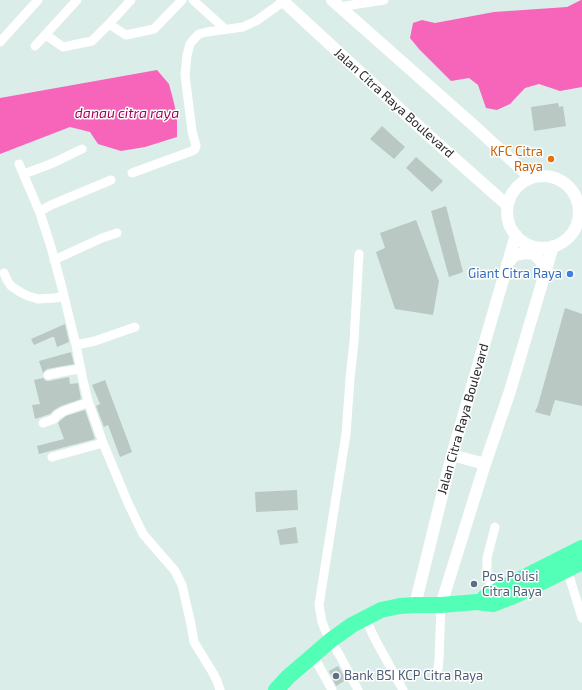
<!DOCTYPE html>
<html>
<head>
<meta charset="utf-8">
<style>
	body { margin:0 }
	canvas { display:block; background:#daede8 }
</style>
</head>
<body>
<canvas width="582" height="690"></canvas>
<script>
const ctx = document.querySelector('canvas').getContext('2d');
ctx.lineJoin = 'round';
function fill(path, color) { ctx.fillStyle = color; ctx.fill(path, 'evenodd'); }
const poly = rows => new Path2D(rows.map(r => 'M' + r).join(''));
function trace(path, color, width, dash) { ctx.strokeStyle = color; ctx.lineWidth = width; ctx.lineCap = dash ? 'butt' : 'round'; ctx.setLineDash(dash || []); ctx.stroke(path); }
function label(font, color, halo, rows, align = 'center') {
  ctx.font = font + ' "Exo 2",sans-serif'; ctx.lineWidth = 3; ctx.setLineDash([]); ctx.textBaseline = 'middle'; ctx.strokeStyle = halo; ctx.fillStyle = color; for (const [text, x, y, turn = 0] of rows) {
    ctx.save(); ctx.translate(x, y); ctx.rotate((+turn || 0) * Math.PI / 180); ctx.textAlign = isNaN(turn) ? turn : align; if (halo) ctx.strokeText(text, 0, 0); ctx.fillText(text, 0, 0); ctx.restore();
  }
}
const water = poly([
	[581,0,582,0,582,87,560,91,539,84,525,88,510,104,497,110,486,108,478,85,469,78,451,81,419,49,410,38,413,23,422,20,435,23,494,12,567,7],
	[157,70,169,84,173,99,177,116,177,137,145,147,121,151,98,144,90,132,70,127,0,154,0,98]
]);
const building = poly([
	[558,103,559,107,563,106,566,126,534,131,531,107],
	[382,126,405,147,394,159,370,139],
	[416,157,443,181,432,192,406,168],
	[446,206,463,272,449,277,431,211],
	[416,220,439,281,433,315,395,309,376,252,385,248,380,233],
	[565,308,582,314,582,406,555,400,550,416,535,412,538,405],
	[65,324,69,342,57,347,54,337,52,337,34,345,31,339],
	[71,352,74,364,47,369,43,373,39,361],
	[69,377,70,384,78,383,81,399,61,406,54,410,50,414,35,419,32,405,40,404,34,380,43,378,46,381,49,381],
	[105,380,132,452,120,457,108,425,104,427,96,406,100,404,92,385],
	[85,410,95,439,39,454,37,446,64,439,58,423,61,420,66,416],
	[297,490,298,510,256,512,255,492],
	[296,527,298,543,280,545,277,530],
	[338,666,346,680,336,686,329,671]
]);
const street = poly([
	[193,0,225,29],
	[339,7,384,0],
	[109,24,126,35,154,29,182,0],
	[46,35,63,47,92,41,109,24,131,0],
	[0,42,38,0],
	[35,46,77,0],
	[19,164,40,213],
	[132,173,192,151,195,149,196,146,192,131,185,75,187,55,190,44,194,39,199,34,207,32,243,27,256,21,284,1],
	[24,174,53,163,82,149],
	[111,180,51,205,42,210,40,213,51,247,61,284,76,345,82,376,88,401,103,443,128,503,143,534,175,571,182,585,191,624,194,642,213,673,217,681,220,690],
	[54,260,102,238,117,233],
	[4,273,7,280,11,286,20,292,28,296,38,299,55,298,64,296],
	[76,345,95,341,135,327],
	[48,375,61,372,81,369],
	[43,423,54,419,57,415,64,411,84,404,89,404],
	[52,457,103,443],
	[567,569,582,618],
	[493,592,487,573,487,558,495,527],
	[365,618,376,641,403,690],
	[313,655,332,690],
	[435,675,438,669,439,660,441,605],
	[358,690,340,656,326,632,322,622,319,605,346,434,350,379,354,341,359,254]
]);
const secondary = poly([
	[282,0,427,134,507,205],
	[332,0,471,123,531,178],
	'507 212a36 36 0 1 1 72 0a36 36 0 1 1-72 0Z',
	[507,264,515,255,525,253,534,254,541,261,545,272],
	[452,455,485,464],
	[415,605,452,455,516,235],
	[441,605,485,464,510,391,553,246]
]);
const highway = poly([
	[485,597,582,548],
	[276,690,288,677,331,640,352,625,381,610,400,606,415,605,441,605,477,602,493,604,516,595,582,562]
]);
const markers = [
	[551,159,4,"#e8710a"],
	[570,274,4,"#3f7fe0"],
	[474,584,4,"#5c6f8a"],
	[336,676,4,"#5c6f8a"]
];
const streetNames = [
	["Jalan Citra Raya Boulevard",394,103,42],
	["Jalan Citra Raya Boulevard",463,419,-74]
];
const foodNames = [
	["KFC Citra",543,152],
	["Raya",543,167]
];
const shopNames = [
	["Giant Citra Raya",562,274]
];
const serviceNames = [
	["Pos Polisi",482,577],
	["Citra Raya",482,592],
	["Bank BSI KCP Citra Raya",344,676]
];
const waterNames = [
	["danau citra raya",127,113]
];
fill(water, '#f765ba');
fill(building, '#bac8c4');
trace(street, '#fff', 9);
trace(secondary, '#fff', 12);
trace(highway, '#53ffb7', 16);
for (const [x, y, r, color] of markers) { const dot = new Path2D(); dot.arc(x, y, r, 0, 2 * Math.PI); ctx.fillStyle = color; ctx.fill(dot); trace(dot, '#fff', 1.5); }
label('13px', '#2a2a2a', '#fff', streetNames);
label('13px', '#c56008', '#fff', foodNames, 'right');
label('13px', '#366cbe', '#fff', shopNames, 'right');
label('13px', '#4e5e75', '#fff', serviceNames, 'left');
label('italic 14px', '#a30455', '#fff', waterNames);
</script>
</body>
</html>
